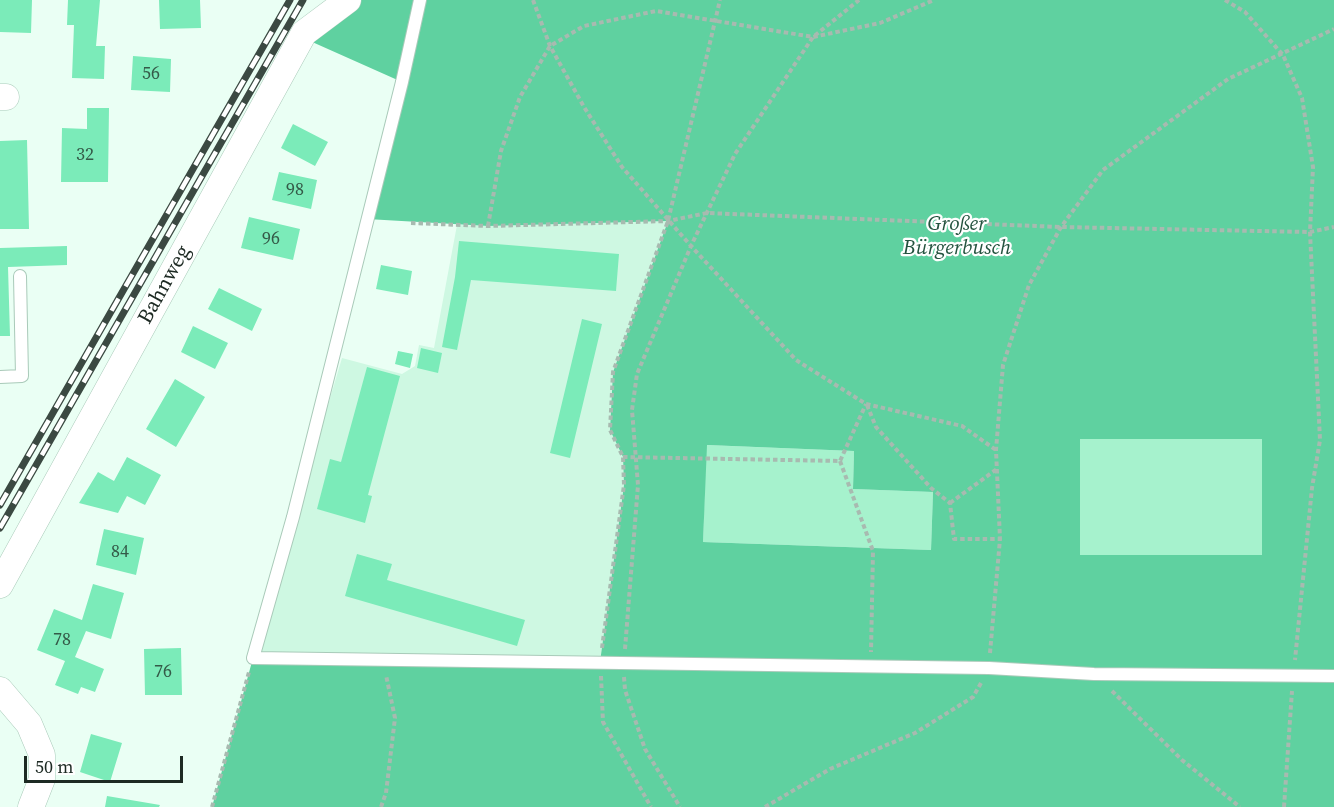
<!DOCTYPE html>
<html>
<head>
<meta charset="utf-8">
<style>
	body { margin:0 }
	#map { position:relative; width:1334px; height:807px; overflow:hidden; background:#eafff4; font-family:"Source Serif 4",serif }
	canvas { display:block }
	.scale { position:absolute; left:24px; top:756px; width:159px; height:27px; box-sizing:border-box; border:3px solid #1d2a23; border-top:0; padding-left:8px; font-size:18px; line-height:21px; white-space:nowrap; color:#1d2a23; -webkit-text-stroke:4px #fff; paint-order:stroke }
</style>
</head>
<body>
<div id="map">
<canvas width="1334" height="807"></canvas>
<div class="scale">50 m</div>
</div>
<script>
const ctx = document.querySelector('canvas').getContext('2d');
ctx.lineJoin = 'round';
function fill(path, color) { ctx.fillStyle = color; ctx.fill(path, 'evenodd'); }
const poly = rows => new Path2D(rows.map(r => 'M' + r).join(''));
function trace(path, color, width, dash) { ctx.strokeStyle = color; ctx.lineWidth = width; ctx.lineCap = dash ? 'butt' : 'round'; ctx.setLineDash(dash || []); ctx.stroke(path); }
function label(font, color, halo, rows, align = 'center') {
  ctx.font = font + ' "Source Serif 4",serif'; ctx.lineWidth = 4.5; ctx.setLineDash([]); ctx.textBaseline = 'middle'; ctx.strokeStyle = halo; ctx.fillStyle = color; for (const [text, x, y, turn = 0] of rows) {
    ctx.save(); ctx.translate(x, y); ctx.rotate((+turn || 0) * Math.PI / 180); ctx.textAlign = isNaN(turn) ? turn : align; if (halo) ctx.strokeText(text, 0, 0); ctx.fillText(text, 0, 0); ctx.restore();
  }
}
const built = poly([
	[668,221,613,372,610,430,623,457,624,485,600,662,253,658,342,358,402,374,415,366,419,345,434,348,457,225,488,226]
]);
const green = poly([
	[1080,439,1262,439,1262,556,1080,555],
	[706,445,854,451,853,489,933,492,931,550,703,542]
]);
const forest = poly([
	[330,0,1334,0,1334,807,212,807,253,658,600,662,624,485,623,457,610,430,613,372,668,221,488,226,367,219,402,82,292,33],
	[1080,439,1262,439,1262,555,1080,555],
	[707,445,854,451,853,489,933,492,931,550,703,542]
]);
const building = poly([
	[0,0,32,0,31,33,0,32],
	[68,0,100,0,96,46,105,46,104,79,72,78,74,25,67,25],
	[159,0,200,0,201,28,160,29],
	[133,56,171,59,170,92,131,90],
	[87,108,109,108,108,182,61,182,62,128,87,129],
	[293,124,328,142,315,166,281,148],
	[27,140,29,229,0,229,0,141],
	[279,172,317,180,311,209,272,200],
	[249,217,300,229,293,260,241,248],
	[459,241,619,254,616,291,471,280,457,350,442,347,455,277],
	[67,246,67,265,8,267,10,336,0,336,0,248],
	[381,265,412,271,408,295,376,289],
	[219,288,262,309,252,331,208,309],
	[582,319,602,324,570,458,550,453],
	[193,326,228,343,215,369,181,352],
	[421,348,442,353,438,373,417,368],
	[398,351,413,354,410,368,395,364],
	[367,367,400,376,368,495,372,496,365,523,317,509,330,459,341,462],
	[175,379,205,397,176,447,146,429],
	[127,457,161,475,145,505,127,496,118,513,79,503,98,472,114,481],
	[104,529,144,538,136,575,96,565],
	[357,554,392,564,387,580,525,620,517,646,345,596],
	[93,584,124,593,111,639,86,631,75,657,104,669,95,692,81,687,78,694,55,685,65,661,37,650,54,609,82,620],
	[181,648,182,695,145,695,144,649],
	[91,734,122,743,110,782,80,772],
	[107,796,160,805,159,807,105,807]
]);
const path = poly([
	[533,0,550,46,584,107,622,167,691,246,796,360,866,404,962,426,996,450],
	[1225,0,1245,12,1283,55,1302,98,1313,167,1310,232,1320,440,1312,488,1295,660],
	[411,223,488,226,668,221,707,213,1061,227,1310,232,1334,227],
	[488,226,501,151,520,97,550,46,584,26,656,11,813,37,880,23,934,0],
	[867,405,876,427,931,488,950,503,954,539,1000,539],
	[623,457,840,461,866,404],
	[840,461,873,551,871,652],
	[950,503,997,469],
	[602,648,624,485,623,457,610,430,613,372,668,221,720,0],
	[625,649,638,485,632,410,637,374,691,246,735,154,813,37,859,0],
	[990,653,1000,539,996,450,1003,365,1029,285,1061,227,1103,170,1228,79,1334,29],
	[601,676,603,722,651,807],
	[624,677,625,690,645,749,680,807],
	[1112,691,1182,760,1240,807],
	[212,807,249,672],
	[381,807,386,793,395,718,386,675],
	[765,807,830,769,915,733,973,697,981,683],
	[1284,807,1292,691]
]);
const service = poly([
	[420,0,402,82,293,517,253,658,989,668,1094,674,1334,676],
	[0,377,22,376,20,276]
]);
const minor = poly([
	[0,97,6,97],
	[0,585,304,33,348,0],
	[0,690,29,724,42,755,42,779,31,807]
]);
const rail = poly([
	[0,505,290,0],
	[0,528,303,0]
]);
const numberNames = [
	["56",151,74],
	["32",85,155],
	["98",295,190],
	["96",271,239],
	["84",120,552],
	["78",62,640],
	["76",163,672]
];
const parkNames = [
	["Großer",957,225],
	["Bürgerbusch",957,249]
];
const streetNames = [
	["Bahnweg",165,285,-61]
];
fill(built, '#cef8e2');
fill(green, '#a6f2cd');
fill(forest, '#5fd1a0');
fill(building, '#7bebb9');
trace(service, '#a9cab9', 14);
trace(minor, '#a9cab9', 27);
trace(path, '#a8bab0', 4, [4.5, 3]);
trace(service, '#fff', 12);
trace(minor, '#fff', 26);
trace(rail, '#3b4942', 7);
trace(rail, '#fff', 4.5, [14]);
label('18px', '#345a48', null, numberNames);
label('italic 21px', '#24533f', '#fff', parkNames);
label('21px', '#1d2a23', '#fff', streetNames);
</script>
</body>
</html>
